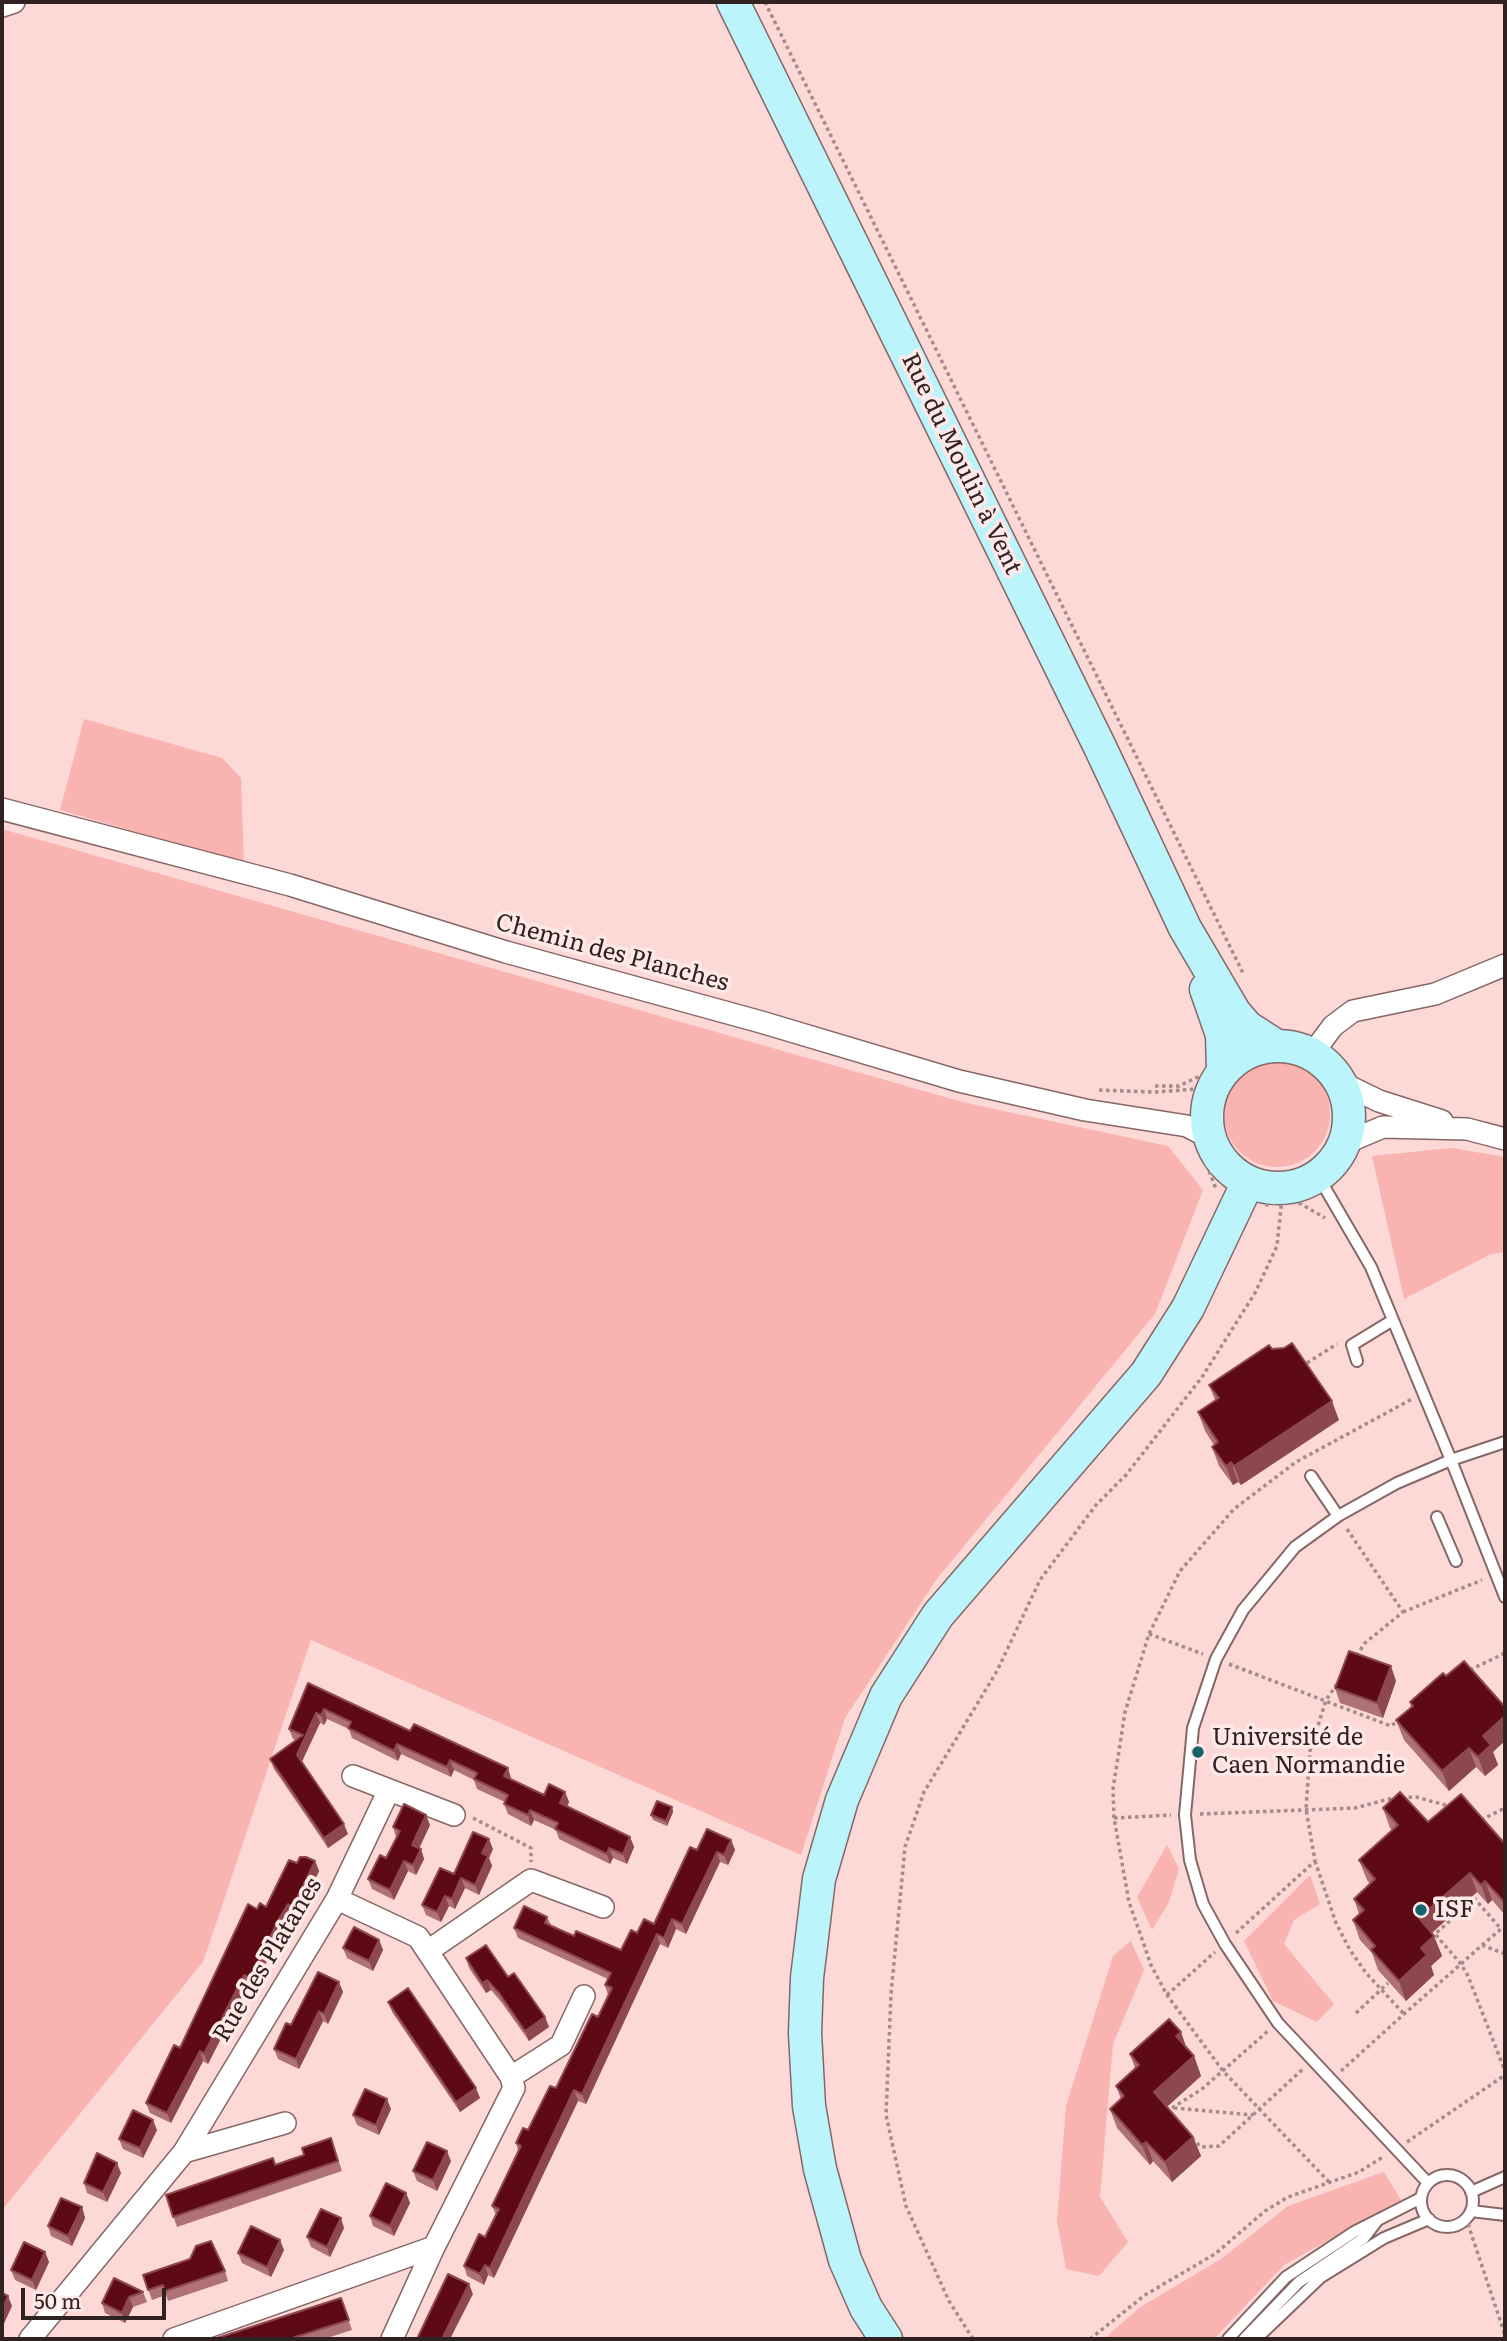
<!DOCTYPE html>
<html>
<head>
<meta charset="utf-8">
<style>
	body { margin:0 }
	#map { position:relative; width:1507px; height:2341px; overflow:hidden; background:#fcd8d6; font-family:Literata,serif }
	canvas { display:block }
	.frame { position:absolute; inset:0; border:4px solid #2f2221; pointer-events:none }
	.scale { position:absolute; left:21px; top:2288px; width:145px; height:32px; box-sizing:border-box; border:4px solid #2f2221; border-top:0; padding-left:9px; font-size:21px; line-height:24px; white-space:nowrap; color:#2f2221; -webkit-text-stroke:5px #ffe9e8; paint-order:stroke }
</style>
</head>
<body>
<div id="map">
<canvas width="1507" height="2341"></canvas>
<div class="frame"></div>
<div class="scale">50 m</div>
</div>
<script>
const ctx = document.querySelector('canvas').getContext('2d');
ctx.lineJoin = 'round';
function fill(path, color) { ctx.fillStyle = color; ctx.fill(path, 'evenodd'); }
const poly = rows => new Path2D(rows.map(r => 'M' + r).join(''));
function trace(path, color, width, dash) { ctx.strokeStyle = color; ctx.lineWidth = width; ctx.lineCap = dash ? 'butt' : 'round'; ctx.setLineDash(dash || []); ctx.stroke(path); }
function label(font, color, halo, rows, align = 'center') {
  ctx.font = font + ' Literata,serif'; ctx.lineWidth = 7; ctx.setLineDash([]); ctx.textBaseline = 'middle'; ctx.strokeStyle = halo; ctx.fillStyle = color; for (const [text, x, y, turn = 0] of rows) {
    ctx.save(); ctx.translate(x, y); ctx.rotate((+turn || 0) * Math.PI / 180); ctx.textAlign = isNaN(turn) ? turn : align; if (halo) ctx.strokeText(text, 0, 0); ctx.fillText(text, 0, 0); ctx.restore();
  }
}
const green = poly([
	[84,719,222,758,241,778,244,863,60,810],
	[2,829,966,1103,1168,1146,1203,1190,1155,1314,936,1580,845,1718,801,1855,311,1640,203,1962,2,2210],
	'1224 1114a53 53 0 1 1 106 0a53 53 0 1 1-106 0Z',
	[1452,1148,1505,1157,1505,1252,1491,1254,1404,1299,1372,1156],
	[1167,1845,1179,1869,1169,1902,1152,1930,1137,1897],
	[1310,1875,1320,1904,1294,1920,1284,1944,1334,2004,1317,2022,1273,2001,1244,1941],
	[1131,1941,1144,1970,1113,2044,1100,2197,1128,2242,1099,2276,1066,2269,1057,2221,1066,2106,1113,1956],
	[1384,2172,1401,2200,1284,2265,1214,2339,1104,2339,1139,2308,1221,2259,1288,2206]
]);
const path = poly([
	[765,2,1243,973],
	[1155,1086,1179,1086,1200,1076],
	[1099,1090,1154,1092,1197,1089,1202,1085],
	[1204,1158,1216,1189],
	[1265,1205,1294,1200,1325,1218],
	[1307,1363,1337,1344],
	[1347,1529,1403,1612,1365,1643,1357,1655],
	[1403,1612,1482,1580],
	[1149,1634,1203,1654],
	[1229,1664,1391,1726,1400,1719],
	[1470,1670,1505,1653],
	[1200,1814,1355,1808,1393,1798,1416,1797,1449,1806],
	[473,1818,531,1848,531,1862],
	[1114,1818,1171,1815],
	[1481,1820,1505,1808],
	[1315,1861,1336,1923,1350,1950,1366,1973,1404,2014],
	[1236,1933,1315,1861,1306,1809,1310,1751,1326,1700,1337,1684],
	[1482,1945,1505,1954],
	[1167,1995,1215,1952],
	[1356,2013,1388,1983],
	[1341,2071,1404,2014,1461,1964,1482,1945,1501,1929,1475,1899,1435,1934,1461,1964,1468,1976,1505,2071],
	[1172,2108,1202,2089,1268,2031],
	[1174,2108,1253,2115],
	[1192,2138,1201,2147,1219,2146,1303,2069],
	[1407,2142,1505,2075],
	[1329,2182,1223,2071,1167,1995,1151,1965,1129,1902,1114,1818,1113,1789,1125,1712,1149,1634,1180,1571,1234,1509,1296,1462,1412,1399],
	[1468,2224,1505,2335],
	[973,2339,949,2301,906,2206,886,2115,891,1994,905,1847,924,1792,997,1671,1040,1580,1096,1505,1126,1475,1202,1377,1255,1293,1277,1246,1283,1188],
	[1090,2339,1145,2295,1215,2254,1265,2211,1288,2197,1359,2172,1383,2157]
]);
const lane = poly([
	[1318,1176,1371,1267,1451,1460,1505,1442],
	[1357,1361,1352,1345,1393,1320],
	[1311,1476,1338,1516],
	[1437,1517,1456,1561],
	'1421 2201a26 26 0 1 1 52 0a26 26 0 1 1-52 0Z',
	[1428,2183,1278,2023,1225,1944,1203,1904,1190,1860,1185,1815,1193,1728,1216,1659,1243,1610,1295,1547,1338,1516,1397,1483,1451,1460,1505,1597],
	[1471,2192,1505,2177],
	[1471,2211,1505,2215],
	[1228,2339,1286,2277,1354,2232,1421,2198],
	[1244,2339,1299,2282,1364,2238,1377,2221],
	[1256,2339,1321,2277,1384,2238,1429,2219]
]);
const street = poly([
	[2,6,14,2],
	[2,809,290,885,506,952,761,1022,959,1081,1085,1110,1187,1126,1210,1138],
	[1312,1054,1333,1026,1353,1011,1435,994,1505,965],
	[1342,1083,1379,1101,1442,1121],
	[1345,1143,1383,1127,1467,1129,1505,1139],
	[353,1776,454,1815],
	[428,1951,531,1880,603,1907],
	[511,2077,561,2045,584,1996],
	[184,2152,285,2123],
	[30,2339,184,2152,337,1899,389,1790],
	[174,2339,434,2247,514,2088,511,2077,418,1937,337,1899],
	[392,2339,434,2247]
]);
const secondary = poly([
	[733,2,1100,747,1185,928,1235,1013,1247,1027,1275,1045],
	[1206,989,1222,1035,1223,1072],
	'1207 1117a71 71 0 1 1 142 0a71 71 0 1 1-142 0Z',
	[886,2339,866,2308,845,2260,820,2169,809,2106,805,2033,807,1978,819,1879,842,1800,886,1696,938,1615,1146,1374,1188,1308,1248,1182]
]);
const wall = poly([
	[1272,1349,1339,1420,1241,1485,1238,1482,1233,1485,1219,1466,1212,1447,1214,1445,1205,1431,1198,1412,1215,1400,1209,1385],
	[1396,1681,1383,1718,1340,1703,1335,1688],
	[308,1683,544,1795,565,1792,569,1802,567,1807,630,1837,634,1847,627,1864,613,1858,610,1864,559,1839,556,1830,534,1820,531,1826,508,1814,504,1804,505,1802,477,1789,474,1780,454,1770,451,1777,401,1754,398,1761,352,1738,349,1729,327,1719,324,1725,320,1723,302,1762,348,1834,328,1848,274,1769,270,1759,296,1740,293,1739,289,1729],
	[1410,1702,1493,1752,1498,1765,1485,1776,1476,1767,1449,1791,1404,1740,1396,1720,1411,1707],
	[672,1807,673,1812,667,1826,653,1820,651,1815],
	[1383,1808,1505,1844,1505,1915,1492,1900,1488,1904,1477,1892,1432,1933,1442,1956,1431,1966,1434,1975,1406,2001,1378,1970,1372,1953,1360,1940,1353,1920,1359,1914,1354,1899,1370,1884,1367,1880,1359,1860,1392,1830,1390,1828],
	[430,1825,419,1848,421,1849,424,1859,416,1875,408,1871,394,1900,372,1889,368,1879,386,1858,396,1837,393,1827],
	[731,1840,735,1850,728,1865,720,1862,686,1934,676,1929,668,1948,660,1944,586,2104,578,2101,494,2278,488,2275,484,2285,467,2276,464,2266,485,2237,496,2215,492,2206,518,2150,516,2143,528,2130,556,2088,598,2017,608,1995,605,1985,608,1979,518,1938,514,1928,547,1917,551,1925,574,1936,621,1950,637,1933,654,1924,697,1850],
	[493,1849,489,1858,492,1866,479,1895,465,1888,455,1909,449,1906,441,1922,426,1915,422,1905,454,1874],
	[315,1861,319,1871,297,1917,292,1914,282,1929,254,1988,248,1985,208,2064,203,2061,171,2123,150,2113,146,2103,180,2048,257,1909,266,1907,297,1863],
	[379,1940,383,1950,373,1971,347,1958,343,1948],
	[466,1958,508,1977,545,2017,549,2027,529,2041,502,2003,491,1990,486,1993,469,1968],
	[343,1992,328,2024,323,2021,299,2069,278,2059,274,2049,291,2025],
	[388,2002,480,2098,460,2112,392,2012],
	[1186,2047,1194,2056,1201,2076,1167,2107,1193,2137,1201,2156,1172,2182,1153,2161,1150,2165,1117,2128,1110,2109,1121,2099,1116,2086,1135,2068,1130,2054],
	[391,2109,379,2135,357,2125,353,2115],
	[157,2130,143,2158,123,2149,119,2139],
	[331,2138,342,2171,177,2227,166,2195,275,2165,304,2155],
	[451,2161,437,2191,417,2181,413,2171],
	[121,2173,107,2202,87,2193,84,2183],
	[406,2193,410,2203,394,2236,373,2226,370,2216],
	[82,2207,85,2218,72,2246,51,2236,48,2226],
	[344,2228,330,2257,311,2247,307,2237],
	[284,2250,271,2277,242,2263,238,2253],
	[45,2252,49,2262,36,2290,15,2280,11,2270],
	[225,2271,228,2281,168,2301,166,2295,152,2300,143,2275],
	[143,2292,147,2302,133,2307,125,2323,105,2313,102,2303],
	[341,2298,352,2330,324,2339,214,2339]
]);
const shadedWall = poly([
	[1332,1401,1339,1420,1241,1485,1234,1466],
	[1231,1462,1238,1482,1233,1485,1226,1466],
	[1391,1666,1396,1681,1383,1718,1377,1703],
	[324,1709,327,1719,324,1725,321,1715],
	[316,1713,320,1723,300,1765,297,1755],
	[1505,1716,1505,1741,1493,1752,1498,1765,1485,1776,1478,1757,1483,1736],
	[397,1744,401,1754,398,1761,394,1751],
	[1469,1748,1476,1767,1449,1791,1442,1771],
	[450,1760,454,1770,451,1777,447,1767],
	[508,1768,511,1778,508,1786,504,1776],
	[565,1792,569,1802,564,1813,560,1803],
	[672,1807,673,1812,667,1826,666,1821],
	[530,1810,534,1820,531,1826,528,1815],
	[426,1815,430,1825,416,1855,412,1845],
	[344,1824,348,1834,328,1848,324,1838],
	[630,1837,634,1847,627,1864,623,1854],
	[489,1839,493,1849,489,1858,492,1866,479,1895,475,1885,482,1853],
	[731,1840,735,1850,728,1865,724,1855],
	[609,1848,613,1858,610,1864,607,1854],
	[421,1849,424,1859,416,1875,413,1865],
	[717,1852,720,1862,686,1934,682,1924],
	[315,1861,319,1871,297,1917,293,1907],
	[404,1861,408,1871,394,1900,390,1890],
	[1470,1873,1477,1892,1426,1938,1419,1918],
	[461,1878,465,1888,455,1909,452,1899],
	[1485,1881,1492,1900,1488,1904,1481,1885],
	[445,1896,449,1906,441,1922,437,1912],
	[288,1904,292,1914,282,1929,254,1988,250,1978,279,1919],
	[672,1919,676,1929,668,1948,664,1938],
	[657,1934,660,1944,586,2104,582,2094],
	[1434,1936,1442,1956,1431,1966,1434,1975,1406,2001,1399,1981,1421,1948],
	[379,1940,383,1950,373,1971,369,1961],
	[244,1975,248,1985,208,2064,204,2054],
	[487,1980,491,1990,486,1993,482,1983],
	[339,1982,343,1992,328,2024,324,2014],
	[319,2011,323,2021,299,2069,296,2059],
	[545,2017,549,2027,529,2041,525,2031],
	[1181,2032,1188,2052,1176,2036],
	[200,2051,203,2061,171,2123,167,2113],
	[1194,2056,1201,2076,1161,2112,1154,2092],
	[476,2088,480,2098,460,2112,456,2102],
	[574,2090,578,2101,494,2278,490,2268],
	[387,2099,391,2109,379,2135,376,2125],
	[153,2120,157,2130,143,2158,140,2148],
	[1193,2137,1201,2156,1172,2182,1165,2162],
	[1146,2142,1153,2161,1150,2165,1142,2145],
	[447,2151,451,2161,437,2191,433,2180],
	[117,2163,121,2173,107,2202,103,2192],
	[406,2193,410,2203,394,2236,390,2226],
	[82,2207,85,2218,72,2246,68,2236],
	[341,2218,344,2228,330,2257,327,2247],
	[280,2240,284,2250,271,2277,267,2267],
	[45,2252,49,2262,36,2290,32,2280],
	[485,2265,488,2275,484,2285,480,2274],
	[469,2284,473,2294,450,2339,442,2339],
	[8,2296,12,2306,2,2328,2,2310],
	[129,2297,133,2307,125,2323,122,2313]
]);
const building = poly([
	[1292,1343,1332,1401,1234,1466,1231,1462,1226,1466,1212,1447,1218,1442,1198,1412,1219,1398,1209,1385,1269,1345,1272,1349,1284,1348,1292,1343],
	[1349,1651,1391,1666,1377,1703,1335,1688,1349,1651],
	[1464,1661,1505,1707,1505,1716,1483,1736,1491,1745,1478,1757,1469,1748,1442,1771,1396,1720,1413,1706,1410,1702,1443,1673,1446,1676,1464,1661],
	[308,1683,410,1731,414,1724,508,1768,504,1776,544,1795,549,1784,565,1792,560,1803,630,1837,623,1854,609,1848,607,1854,555,1829,558,1823,530,1810,528,1815,504,1804,508,1795,474,1779,477,1773,450,1760,447,1767,397,1744,394,1751,348,1728,351,1722,324,1709,321,1715,316,1713,297,1755,344,1824,324,1838,270,1759,303,1735,289,1729,308,1683],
	[1400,1792,1428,1822,1461,1794,1505,1844,1505,1903,1485,1881,1481,1885,1470,1873,1419,1918,1434,1936,1421,1948,1427,1955,1399,1981,1371,1950,1375,1946,1353,1920,1364,1910,1354,1899,1375,1879,1359,1860,1398,1825,1383,1808,1400,1792],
	[657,1801,672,1807,666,1821,651,1815,657,1801],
	[404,1804,426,1815,412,1845,421,1849,413,1865,404,1861,390,1890,368,1879,380,1855,386,1858,400,1831,393,1827,404,1804],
	[707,1829,731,1840,724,1855,717,1852,682,1924,672,1919,664,1938,657,1934,582,2094,574,2090,490,2268,485,2265,480,2274,464,2266,479,2234,485,2237,499,2209,492,2206,521,2146,516,2143,523,2128,528,2130,550,2086,556,2088,592,2014,598,2017,612,1988,605,1985,611,1973,514,1928,524,1906,547,1917,545,1923,558,1929,574,1936,576,1931,621,1950,631,1930,637,1933,644,1919,654,1924,690,1847,697,1850,707,1829],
	[473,1832,489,1839,482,1853,488,1856,475,1885,461,1878,452,1899,445,1896,437,1912,422,1905,440,1868,454,1874,473,1832],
	[300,1857,306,1857,315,1861,293,1907,288,1904,279,1919,250,1978,244,1975,204,2054,200,2051,167,2113,146,2103,174,2045,180,2048,248,1904,257,1909,260,1903,266,1907,289,1860,297,1863,300,1857],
	[354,1927,379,1940,369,1961,343,1948,354,1927],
	[486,1945,508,1977,514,1973,545,2017,525,2031,499,1993,487,1980,482,1983,466,1958,486,1945],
	[318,1972,339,1982,324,2014,319,2011,296,2059,274,2049,286,2023,291,2025,318,1972],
	[408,1988,476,2088,456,2102,388,2002,408,1988],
	[1169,2019,1181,2032,1176,2036,1194,2056,1154,2092,1193,2137,1165,2162,1146,2142,1142,2145,1110,2109,1124,2096,1116,2086,1139,2065,1130,2054,1169,2019],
	[365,2089,387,2099,376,2125,353,2115,365,2089],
	[133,2110,153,2120,140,2148,119,2139,133,2110],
	[331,2138,338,2161,173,2217,166,2195,273,2158,275,2165,304,2155,302,2148,331,2138],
	[427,2142,447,2151,433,2180,413,2171,427,2142],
	[97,2153,117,2163,103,2192,84,2183,97,2153],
	[386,2183,406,2193,390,2226,370,2216,386,2183],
	[61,2198,82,2207,68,2236,48,2226,61,2198],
	[321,2209,341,2218,327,2247,307,2237,321,2209],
	[251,2226,280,2240,267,2267,238,2253,251,2226],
	[211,2241,225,2271,165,2291,163,2285,148,2290,143,2275,190,2259,196,2246,211,2241],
	[24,2242,45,2252,32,2280,11,2270,24,2242],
	[448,2274,469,2284,442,2339,417,2339,448,2274],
	[114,2278,143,2292,129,2297,122,2313,102,2303,114,2278],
	[2,2293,8,2296,2,2310,2,2293],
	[341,2298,349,2320,289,2339,214,2339,341,2298]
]);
const markers = [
	[1198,1752,7,"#16626d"],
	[1421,1910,7,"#16626d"]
];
const streetNames = [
	["Rue du Moulin à Vent",961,464,64],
	["Chemin des Planches",612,953,15],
	["Rue des Platanes",268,1960,-59]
];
const poiNames = [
	["Université de",1212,1738],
	["Caen Normandie",1212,1766],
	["ISF",1435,1910]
];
fill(green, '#f9b3b0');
trace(lane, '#866766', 14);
trace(street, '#866766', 24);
trace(secondary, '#866766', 35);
trace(path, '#a58b89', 3.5, [3.5, 3.5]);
trace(lane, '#fff', 10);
trace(street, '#fff', 21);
trace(secondary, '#bcf4fb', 32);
fill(wall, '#ad7176');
fill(shadedWall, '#8d484f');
fill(building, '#5e0a15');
trace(building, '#8d484f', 2);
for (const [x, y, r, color] of markers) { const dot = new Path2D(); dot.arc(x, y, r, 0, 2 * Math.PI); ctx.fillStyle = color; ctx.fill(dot); trace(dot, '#ffe9e8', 2.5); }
label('24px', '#2f2221', '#ffe9e8', streetNames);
label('24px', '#2f2221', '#ffe9e8', poiNames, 'left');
</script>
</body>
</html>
